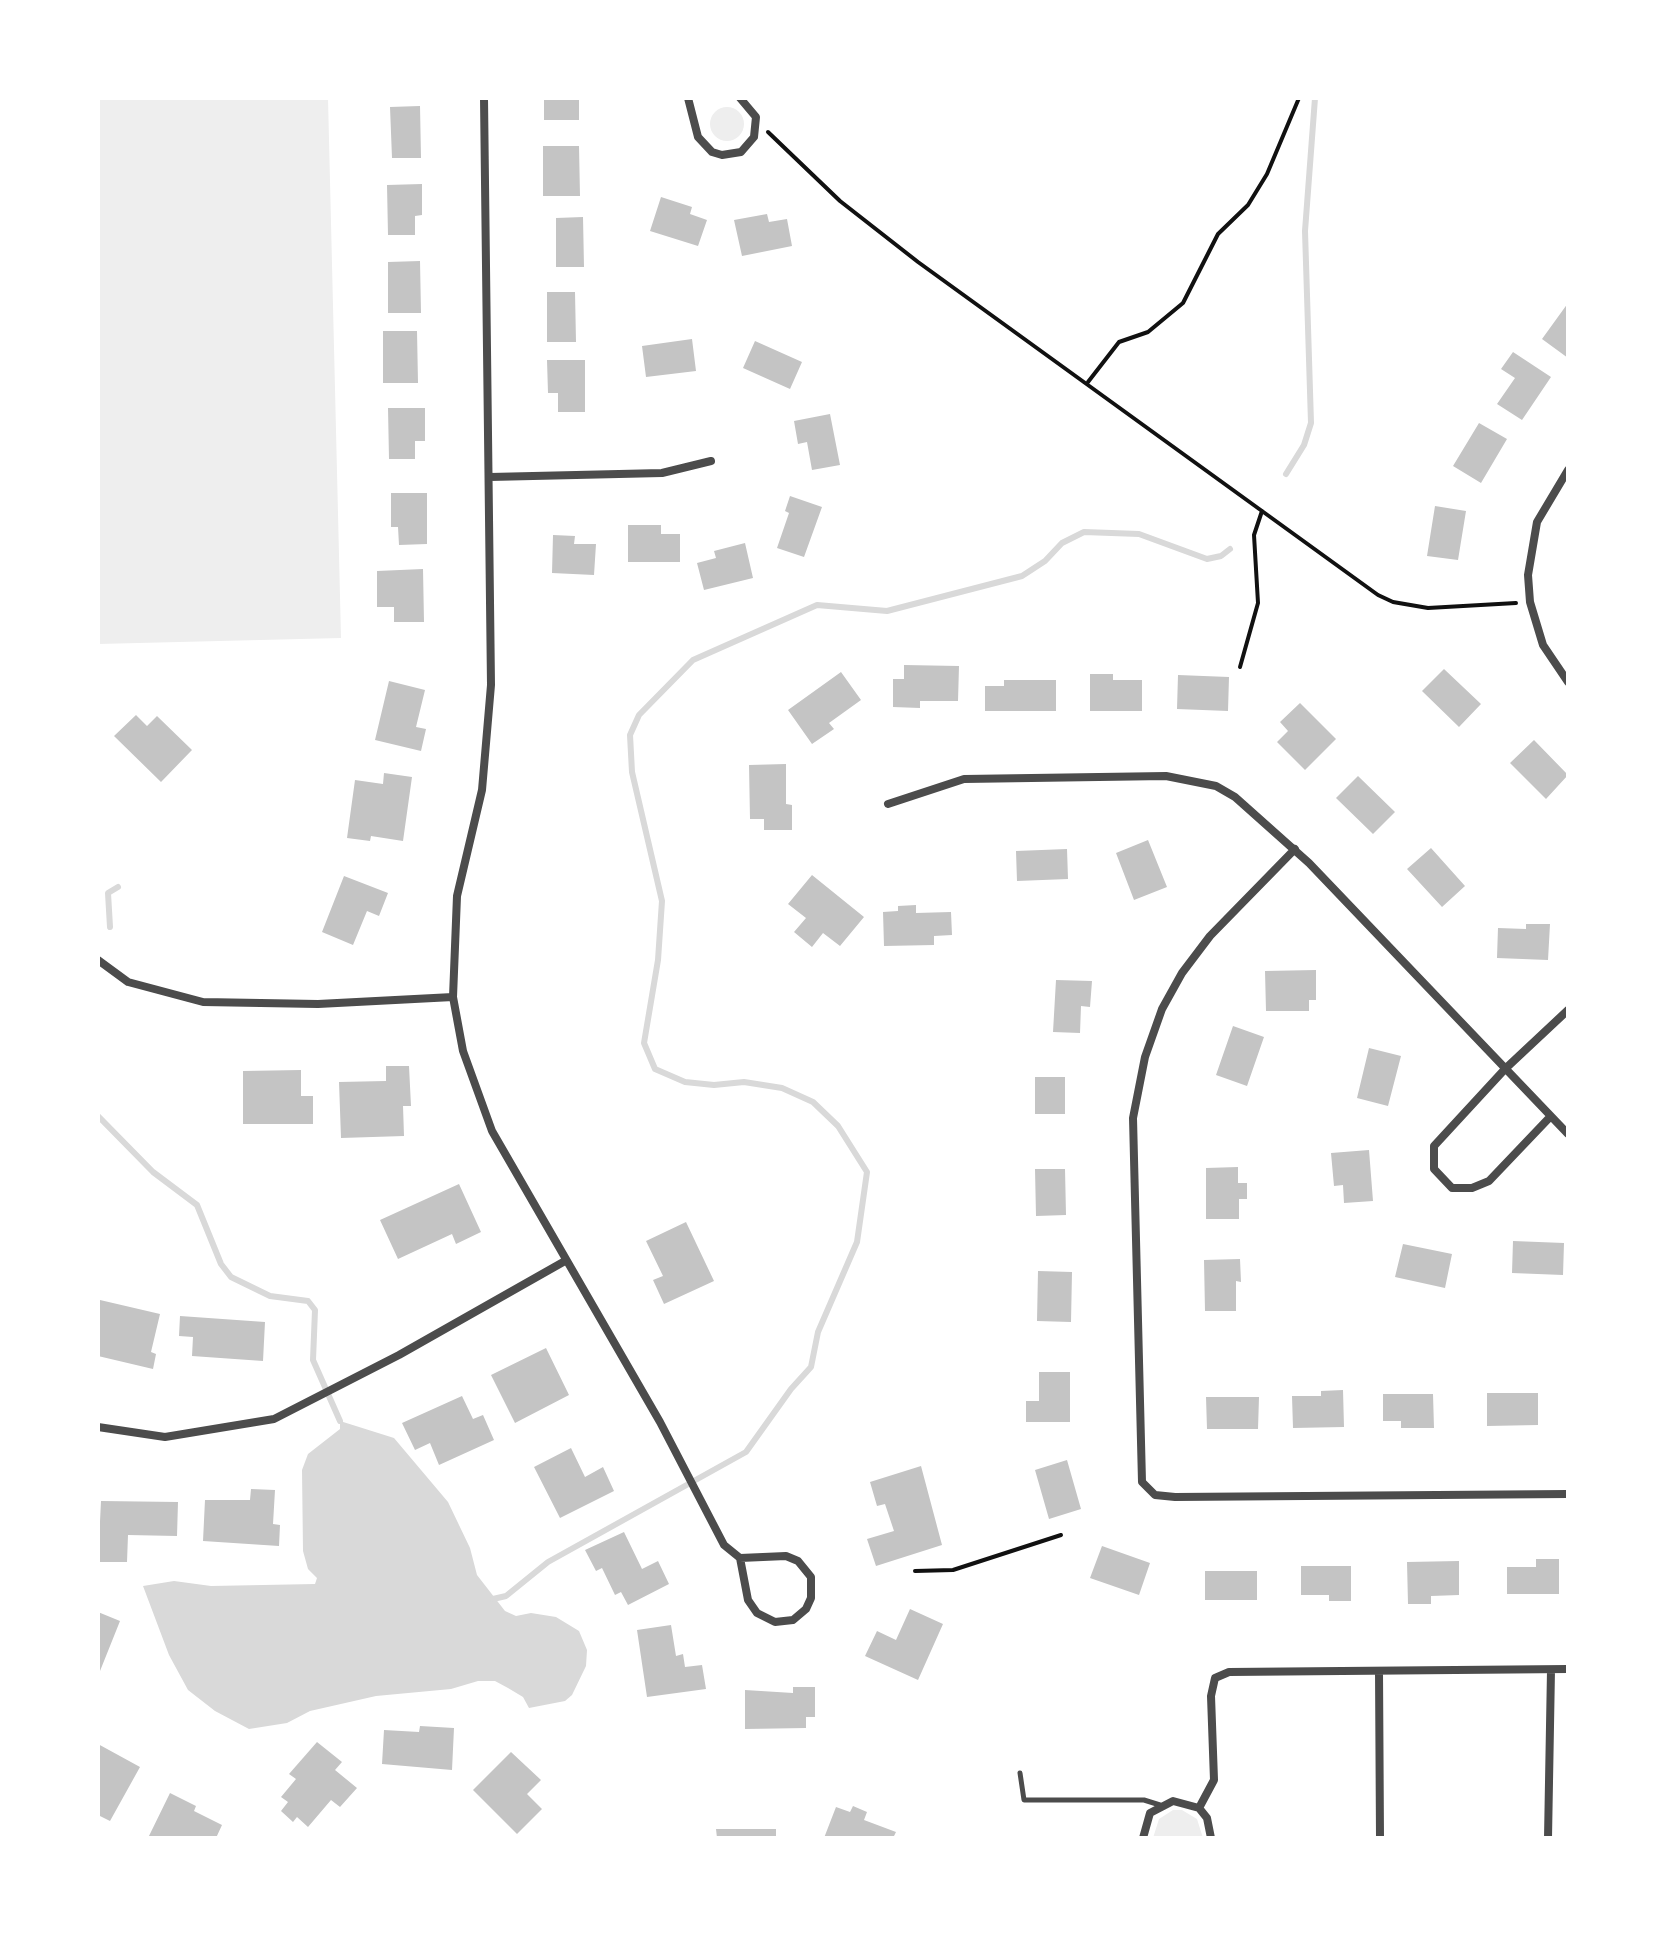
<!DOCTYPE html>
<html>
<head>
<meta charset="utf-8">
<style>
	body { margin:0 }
	#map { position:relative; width:1666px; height:1936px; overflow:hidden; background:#fff; font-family:"Golos Text",sans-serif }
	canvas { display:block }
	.frame { position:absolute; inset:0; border:100px solid #fff; pointer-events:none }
</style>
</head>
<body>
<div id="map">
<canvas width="1666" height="1936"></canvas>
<div class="frame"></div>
</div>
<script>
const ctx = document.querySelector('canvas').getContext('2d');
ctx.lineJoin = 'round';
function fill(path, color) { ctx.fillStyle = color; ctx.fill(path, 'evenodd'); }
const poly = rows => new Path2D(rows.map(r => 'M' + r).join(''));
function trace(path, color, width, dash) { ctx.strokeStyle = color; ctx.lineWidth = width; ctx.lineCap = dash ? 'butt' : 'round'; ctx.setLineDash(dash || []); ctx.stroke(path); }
const green = poly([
	[98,98,328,98,341,638,98,644],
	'710 124a17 17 0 1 1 34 0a17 17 0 1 1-34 0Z',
	[1173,1810,1182,1810,1197,1819,1203,1838,1153,1838,1159,1819]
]);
const water = poly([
	[340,1421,394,1438,448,1502,470,1548,477,1575,505,1611,516,1616,531,1613,556,1617,579,1631,587,1650,586,1666,572,1695,565,1701,529,1708,523,1697,508,1688,495,1681,478,1681,451,1689,376,1696,310,1711,287,1723,249,1729,215,1711,188,1690,169,1655,143,1586,174,1581,211,1586,315,1584,317,1578,308,1569,303,1551,302,1470,308,1454,340,1429]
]);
const stream = poly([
	[1286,474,1304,445,1311,423,1305,231,1315,98],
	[110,927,108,893,118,887],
	[98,1116,153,1172,197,1205,221,1264,231,1277,270,1296,308,1301,315,1310,313,1360,340,1421],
	[493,1599,506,1596,548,1562,746,1452,791,1389,811,1367,818,1332,857,1242,867,1172,838,1126,813,1102,782,1088,744,1082,714,1085,685,1082,655,1069,644,1043,658,960,662,901,632,772,630,735,639,715,693,660,817,605,887,611,1022,576,1045,561,1062,543,1084,532,1139,534,1207,559,1221,556,1230,549]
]);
const building = poly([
	[544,98,579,99,579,120,544,120],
	[420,106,421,158,392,158,390,107],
	[543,146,579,146,580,196,543,196],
	[422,184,422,215,415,216,415,235,388,235,387,185],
	[661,197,692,207,690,214,707,220,698,246,650,231],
	[767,214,769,222,787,219,792,246,742,256,734,220],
	[583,217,584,267,556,267,556,218],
	[420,261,421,313,388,313,388,262],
	[547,292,575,292,576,342,547,342],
	[1568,303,1568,358,1542,339],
	[383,331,417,331,418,383,383,383],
	[692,339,696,371,646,377,642,346],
	[755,341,802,362,790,389,743,368],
	[1513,352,1551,377,1522,420,1497,404,1515,378,1501,369],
	[547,360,585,360,585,412,558,412,558,393,548,393],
	[388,408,425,408,425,441,415,441,415,459,389,459],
	[830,414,840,465,812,470,807,442,798,444,794,421],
	[1479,423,1507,439,1481,483,1453,466],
	[391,493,427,493,427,544,399,545,398,527,391,527],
	[790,496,822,507,804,557,777,548,789,513,785,511],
	[1435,506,1466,511,1458,560,1427,556],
	[628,525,661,525,661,534,680,534,680,562,628,562],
	[553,535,575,536,574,544,596,544,594,575,552,573],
	[745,543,753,578,704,590,697,563,716,558,714,551],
	[423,569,424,622,394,622,394,607,377,607,377,571],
	[904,665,959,666,958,701,920,701,920,708,893,707,893,679,904,679],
	[1444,669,1481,704,1459,727,1422,691],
	[841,672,861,700,829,723,834,729,812,744,788,710],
	[1090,674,1113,674,1113,680,1142,680,1142,711,1090,711],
	[1178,675,1229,677,1228,711,1177,709],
	[1004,680,1056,680,1056,711,985,711,985,686,1004,686],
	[389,681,425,690,416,727,426,729,421,751,375,740],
	[1300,703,1336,739,1305,770,1277,742,1288,731,1280,722],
	[136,715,147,726,157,716,192,750,161,782,114,736],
	[1534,740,1568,775,1546,799,1510,763],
	[786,764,786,804,792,805,792,830,764,830,764,819,750,819,749,765],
	[384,773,412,777,403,841,371,836,370,841,347,838,355,780,383,784],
	[1358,776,1395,812,1373,834,1336,798],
	[1148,840,1167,887,1134,900,1116,853],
	[1431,848,1465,886,1442,907,1407,869],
	[1067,849,1068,879,1017,881,1016,851],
	[812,875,864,917,840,946,823,933,812,947,794,932,806,918,788,904],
	[344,876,388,893,379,916,367,911,353,945,322,932],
	[916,905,916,913,951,912,952,935,934,936,934,945,884,946,883,912,898,911,898,906],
	[1526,924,1550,924,1548,960,1497,958,1498,928,1526,929],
	[1316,970,1316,1000,1309,1000,1309,1011,1266,1011,1265,971],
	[1056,980,1092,981,1090,1007,1081,1006,1080,1033,1053,1032],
	[1233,1026,1264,1037,1247,1086,1216,1075],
	[1369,1048,1401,1056,1388,1106,1357,1098],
	[386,1066,409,1066,411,1106,403,1106,404,1136,341,1138,339,1082,386,1081],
	[301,1070,301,1096,313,1096,313,1124,243,1124,243,1071],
	[1035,1077,1065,1077,1065,1114,1035,1114],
	[1369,1150,1373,1201,1344,1203,1343,1185,1334,1186,1331,1153],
	[1238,1167,1238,1183,1247,1183,1247,1199,1239,1199,1239,1219,1206,1219,1206,1168],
	[1035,1169,1065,1169,1066,1215,1036,1216],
	[459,1184,481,1232,456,1244,452,1234,398,1259,380,1220],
	[686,1222,714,1281,664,1304,653,1280,663,1276,646,1241],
	[1513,1241,1564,1243,1563,1275,1512,1273],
	[1403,1244,1452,1254,1445,1288,1395,1277],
	[1240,1259,1241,1282,1236,1281,1236,1311,1205,1311,1204,1260],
	[1038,1271,1072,1272,1071,1322,1037,1321],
	[100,1300,160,1314,151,1352,156,1354,153,1369,98,1356],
	[180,1316,265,1322,263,1361,192,1356,193,1337,179,1336],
	[546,1348,569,1395,515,1423,491,1375],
	[1039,1372,1070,1372,1070,1422,1026,1422,1026,1401,1039,1401],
	[1343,1390,1344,1427,1293,1428,1292,1396,1321,1396,1321,1391],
	[1487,1393,1538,1393,1538,1425,1487,1426],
	[1383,1394,1433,1394,1434,1428,1401,1428,1401,1421,1383,1421],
	[462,1396,473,1419,483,1415,494,1440,439,1465,430,1443,415,1450,402,1423],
	[1206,1397,1259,1397,1258,1429,1207,1429],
	[571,1448,585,1477,603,1467,614,1491,560,1518,534,1467],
	[1067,1460,1081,1509,1049,1519,1035,1470],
	[921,1466,942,1545,876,1566,867,1539,894,1531,885,1504,877,1506,870,1482],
	[251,1489,275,1490,273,1524,280,1525,279,1546,203,1541,205,1500,250,1500],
	[101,1501,178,1502,177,1536,128,1535,127,1562,98,1562],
	[624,1532,642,1569,658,1561,669,1584,628,1605,621,1592,615,1595,602,1568,596,1571,585,1550],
	[1102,1546,1150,1563,1139,1595,1090,1578],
	[1536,1559,1559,1559,1559,1594,1507,1594,1507,1567,1536,1567],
	[1459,1561,1459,1595,1431,1596,1431,1604,1408,1604,1407,1562],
	[1301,1566,1351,1566,1351,1601,1329,1601,1329,1595,1301,1595],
	[1205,1571,1257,1571,1257,1600,1205,1600],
	[910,1609,943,1624,918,1680,865,1656,877,1631,896,1640],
	[98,1612,120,1621,98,1676],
	[671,1625,676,1656,683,1654,685,1667,702,1665,706,1689,647,1697,637,1630],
	[793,1687,815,1687,815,1717,806,1717,806,1728,745,1729,745,1690,793,1693],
	[420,1726,454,1728,452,1770,382,1764,384,1730,419,1732],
	[317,1742,342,1762,335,1770,357,1788,340,1807,331,1800,308,1827,297,1817,293,1822,281,1811,288,1802,281,1797,296,1779,289,1774],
	[98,1744,140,1767,110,1821,98,1815],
	[511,1752,541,1780,527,1794,542,1809,517,1834,473,1790],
	[170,1793,196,1806,194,1811,222,1825,216,1838,148,1838],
	[853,1806,867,1812,864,1820,896,1832,893,1838,824,1838,836,1807,850,1812],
	[716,1829,776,1829,776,1838,717,1838]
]);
const path = poly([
	[768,132,840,201,918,262,1378,595,1393,602,1428,608,1516,603],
	[1088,382,1119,342,1148,332,1183,303,1218,234,1248,205,1267,174,1299,98],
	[1240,667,1258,603,1254,535,1262,511],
	[915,1571,953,1570,1061,1535]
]);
const service = poly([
	[1020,1773,1024,1800,1144,1800,1160,1805]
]);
const minor = poly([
	[484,98,491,685,482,790,457,896,453,997,463,1051,492,1131,660,1422,724,1545,740,1558,748,1600,757,1613,775,1622,793,1620,806,1609,811,1598,811,1577,798,1561,786,1556,740,1558],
	[688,98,698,137,712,152,722,155,741,152,754,137,756,117,740,98],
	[1568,470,1537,522,1528,575,1530,602,1543,645,1568,682],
	[490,477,662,473,711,461],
	[888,804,964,779,1166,776,1216,786,1235,797,1309,863,1568,1134],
	[1295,849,1210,936,1182,973,1162,1009,1145,1057,1133,1118,1142,1482,1155,1495,1175,1497,1568,1494],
	[98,960,128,982,203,1002,318,1004,453,997],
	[1550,1117,1489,1181,1472,1188,1452,1188,1434,1169,1434,1146,1505,1069,1568,1010],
	[98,1427,165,1437,274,1419,399,1355,565,1261],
	[1379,1671,1380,1838],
	[1199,1808,1214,1780,1211,1696,1215,1678,1229,1672,1568,1669],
	[1143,1838,1150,1813,1173,1801,1199,1808,1207,1818,1211,1838],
	[1548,1838,1551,1670]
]);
fill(green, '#eee');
fill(water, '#d9d9d9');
trace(stream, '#d9d9d9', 6);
fill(building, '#c4c4c4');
trace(path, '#111', 4);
trace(service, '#4c4c4c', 5);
trace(minor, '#4c4c4c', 8);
</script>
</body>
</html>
